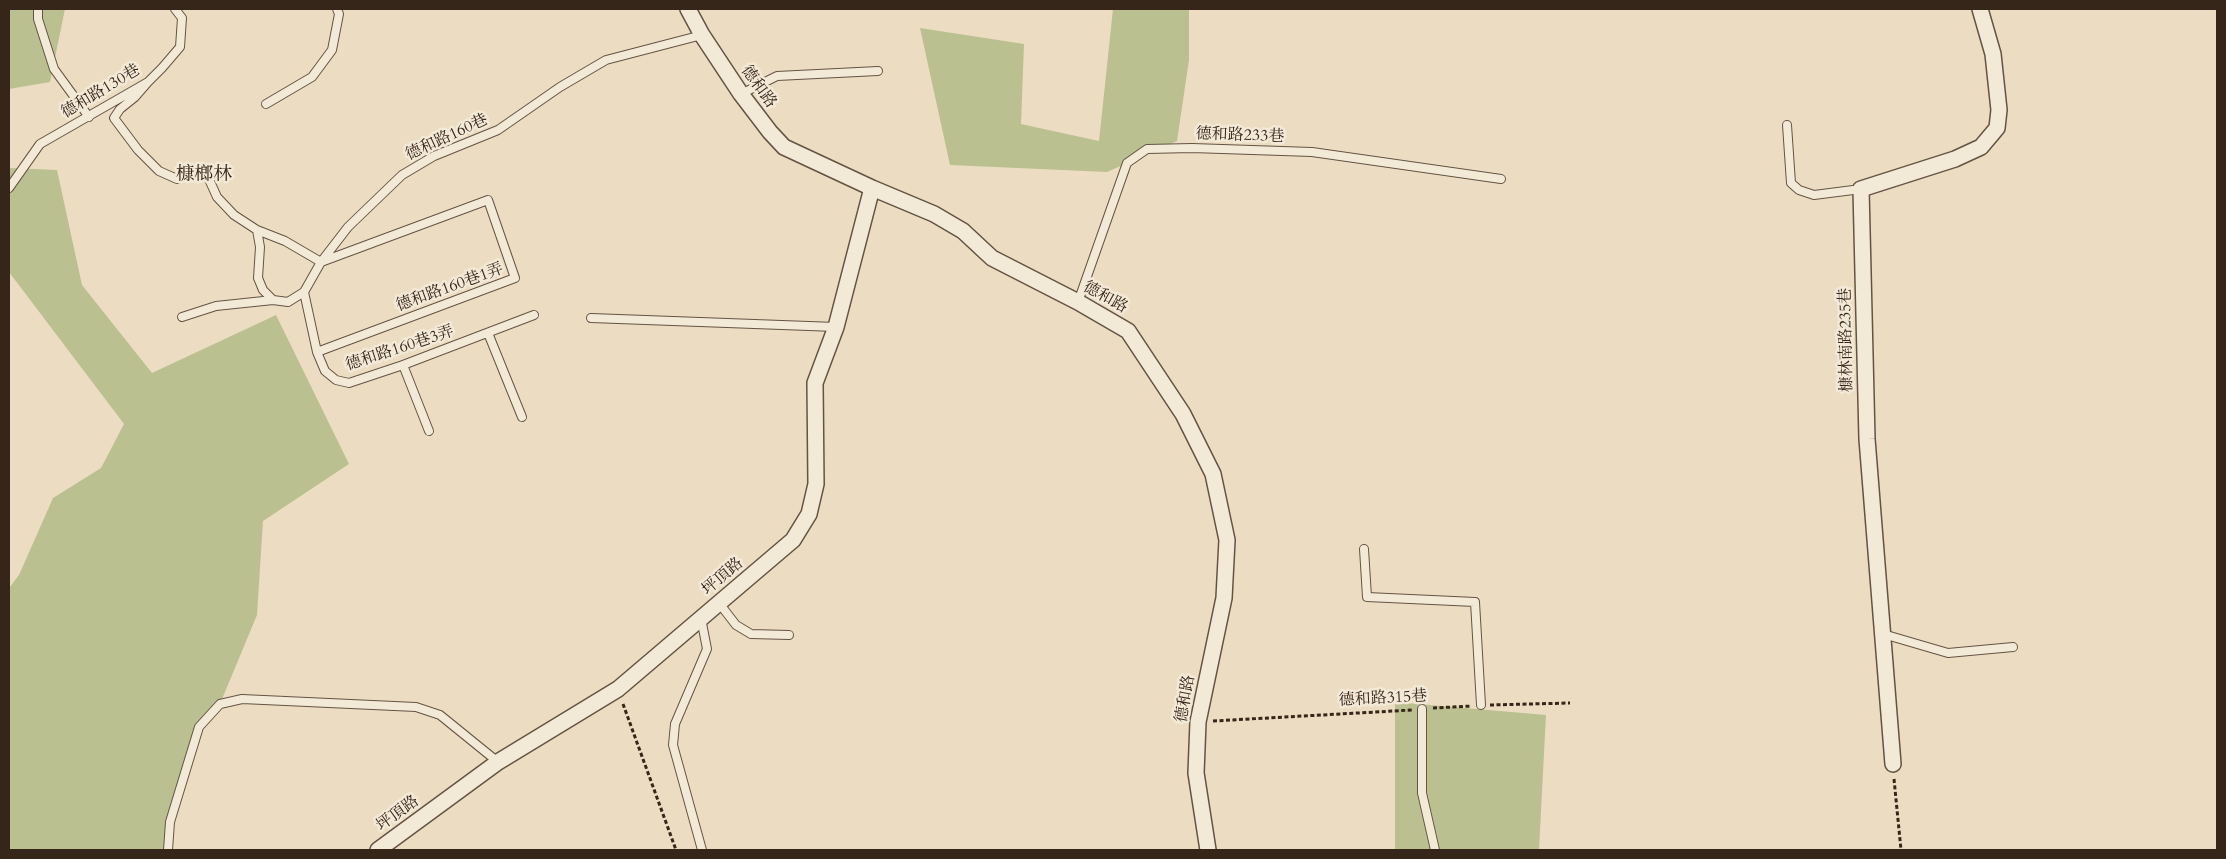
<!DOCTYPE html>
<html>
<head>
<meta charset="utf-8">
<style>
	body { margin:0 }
	#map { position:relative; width:2226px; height:859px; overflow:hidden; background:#ecddc2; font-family:Cardo,serif }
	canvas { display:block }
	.frame { position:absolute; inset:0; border:10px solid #362519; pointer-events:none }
</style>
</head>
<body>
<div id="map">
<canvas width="2226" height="859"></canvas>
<div class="frame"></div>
</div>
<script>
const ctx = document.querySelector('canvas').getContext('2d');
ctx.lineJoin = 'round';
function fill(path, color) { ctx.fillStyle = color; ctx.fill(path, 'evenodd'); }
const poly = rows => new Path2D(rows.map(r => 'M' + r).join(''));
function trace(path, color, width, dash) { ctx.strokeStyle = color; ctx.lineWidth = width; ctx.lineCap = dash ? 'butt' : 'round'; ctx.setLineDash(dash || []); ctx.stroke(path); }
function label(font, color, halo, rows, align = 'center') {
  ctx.font = font + ' Cardo,"Noto Serif TC",serif'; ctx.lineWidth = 5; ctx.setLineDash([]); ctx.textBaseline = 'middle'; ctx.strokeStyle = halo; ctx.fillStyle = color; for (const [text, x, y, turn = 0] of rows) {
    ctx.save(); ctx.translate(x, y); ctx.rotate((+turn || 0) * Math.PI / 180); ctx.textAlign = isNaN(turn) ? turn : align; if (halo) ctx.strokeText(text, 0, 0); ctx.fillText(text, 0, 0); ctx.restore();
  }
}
const green = poly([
	[9,9,65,9,50,82,9,89],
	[1113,9,1189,9,1189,60,1177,141,1107,172,950,165,920,28,1024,44,1021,124,1099,141],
	[9,168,57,170,82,285,152,373,276,315,349,464,263,521,257,615,220,704,199,727,179,795,168,850,9,850,9,588,19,575,53,498,101,468,124,424,9,272],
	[1395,702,1546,715,1539,850,1395,850]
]);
const path = poly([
	[623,704,676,850],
	[1490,705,1570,703],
	[1433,708,1472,706],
	[1213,721,1412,710],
	[1894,779,1901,850]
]);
const lane = poly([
	[38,9,38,19,54,69,89,117],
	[148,82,135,97,120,109,114,118,138,150,159,171,177,179,200,172,208,177,217,197,234,215,257,230,260,247,258,278,263,290,273,300],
	[741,94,777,76,878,71],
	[266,104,312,77,332,50,339,14,337,9],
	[1787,125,1791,183,1799,190,1814,195,1861,189],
	[9,188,40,144,148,82,162,68,180,47,182,18,175,9],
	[257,230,285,241,321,262,488,200,515,278,317,352],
	[304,292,317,352,325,371,336,380,349,383,403,365,534,315],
	[1078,302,1127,163,1147,149,1192,148,1312,152,1501,179],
	[182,317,216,306,273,300,288,302,304,292,321,262,348,227,402,175,434,156,498,130,560,87,606,60,702,35],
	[591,318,836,327],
	[488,333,522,417],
	[403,365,429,431],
	[1364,549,1367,597,1475,602,1481,705],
	[719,603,736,625,751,634,789,635],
	[701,618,707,649,675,724,673,745,702,850],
	[1883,634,1948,653,2013,647],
	[1422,709,1422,793,1435,850],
	[168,850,170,822,199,727,220,704,242,699,416,707,440,715,498,762]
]);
const street = poly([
	[688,9,702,35,741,94,770,132,784,147,872,188,934,214,963,231,992,258,1078,302,1128,331,1183,414,1213,474,1227,540,1224,598,1198,722,1196,773,1208,850],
	[1893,764,1867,439,1861,189,1955,159,1981,147,1997,128,1999,110,1993,54,1980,9],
	[378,850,498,762,618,689,793,540,809,514,816,484,815,383,836,327,872,188]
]);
const streetNames = [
	["德和路",758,87,54],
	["德和路130巷",101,92,-31],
	["德和路233巷",1240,136,2],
	["德和路160巷",447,138,-25],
	["德和路160巷1弄",450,288,-20],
	["德和路",1105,298,29],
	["槺林南路235巷",1847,340,-91],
	["德和路160巷3弄",400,349,-18],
	["坪頂路",723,577,-40],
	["德和路",1186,699,-80],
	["德和路315巷",1383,699,-3],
	["坪頂路",398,814,-36]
];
const quarterNames = [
	["槺榔林",204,176]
];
fill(green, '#bbc090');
trace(lane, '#645343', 10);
trace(street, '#645343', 18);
trace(path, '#362519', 3, [4, 2.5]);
trace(lane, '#f3e9d7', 8);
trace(street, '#f3e9d7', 15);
label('16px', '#362519', '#f3e9d7', streetNames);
label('19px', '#362519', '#f3e9d7', quarterNames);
</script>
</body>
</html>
